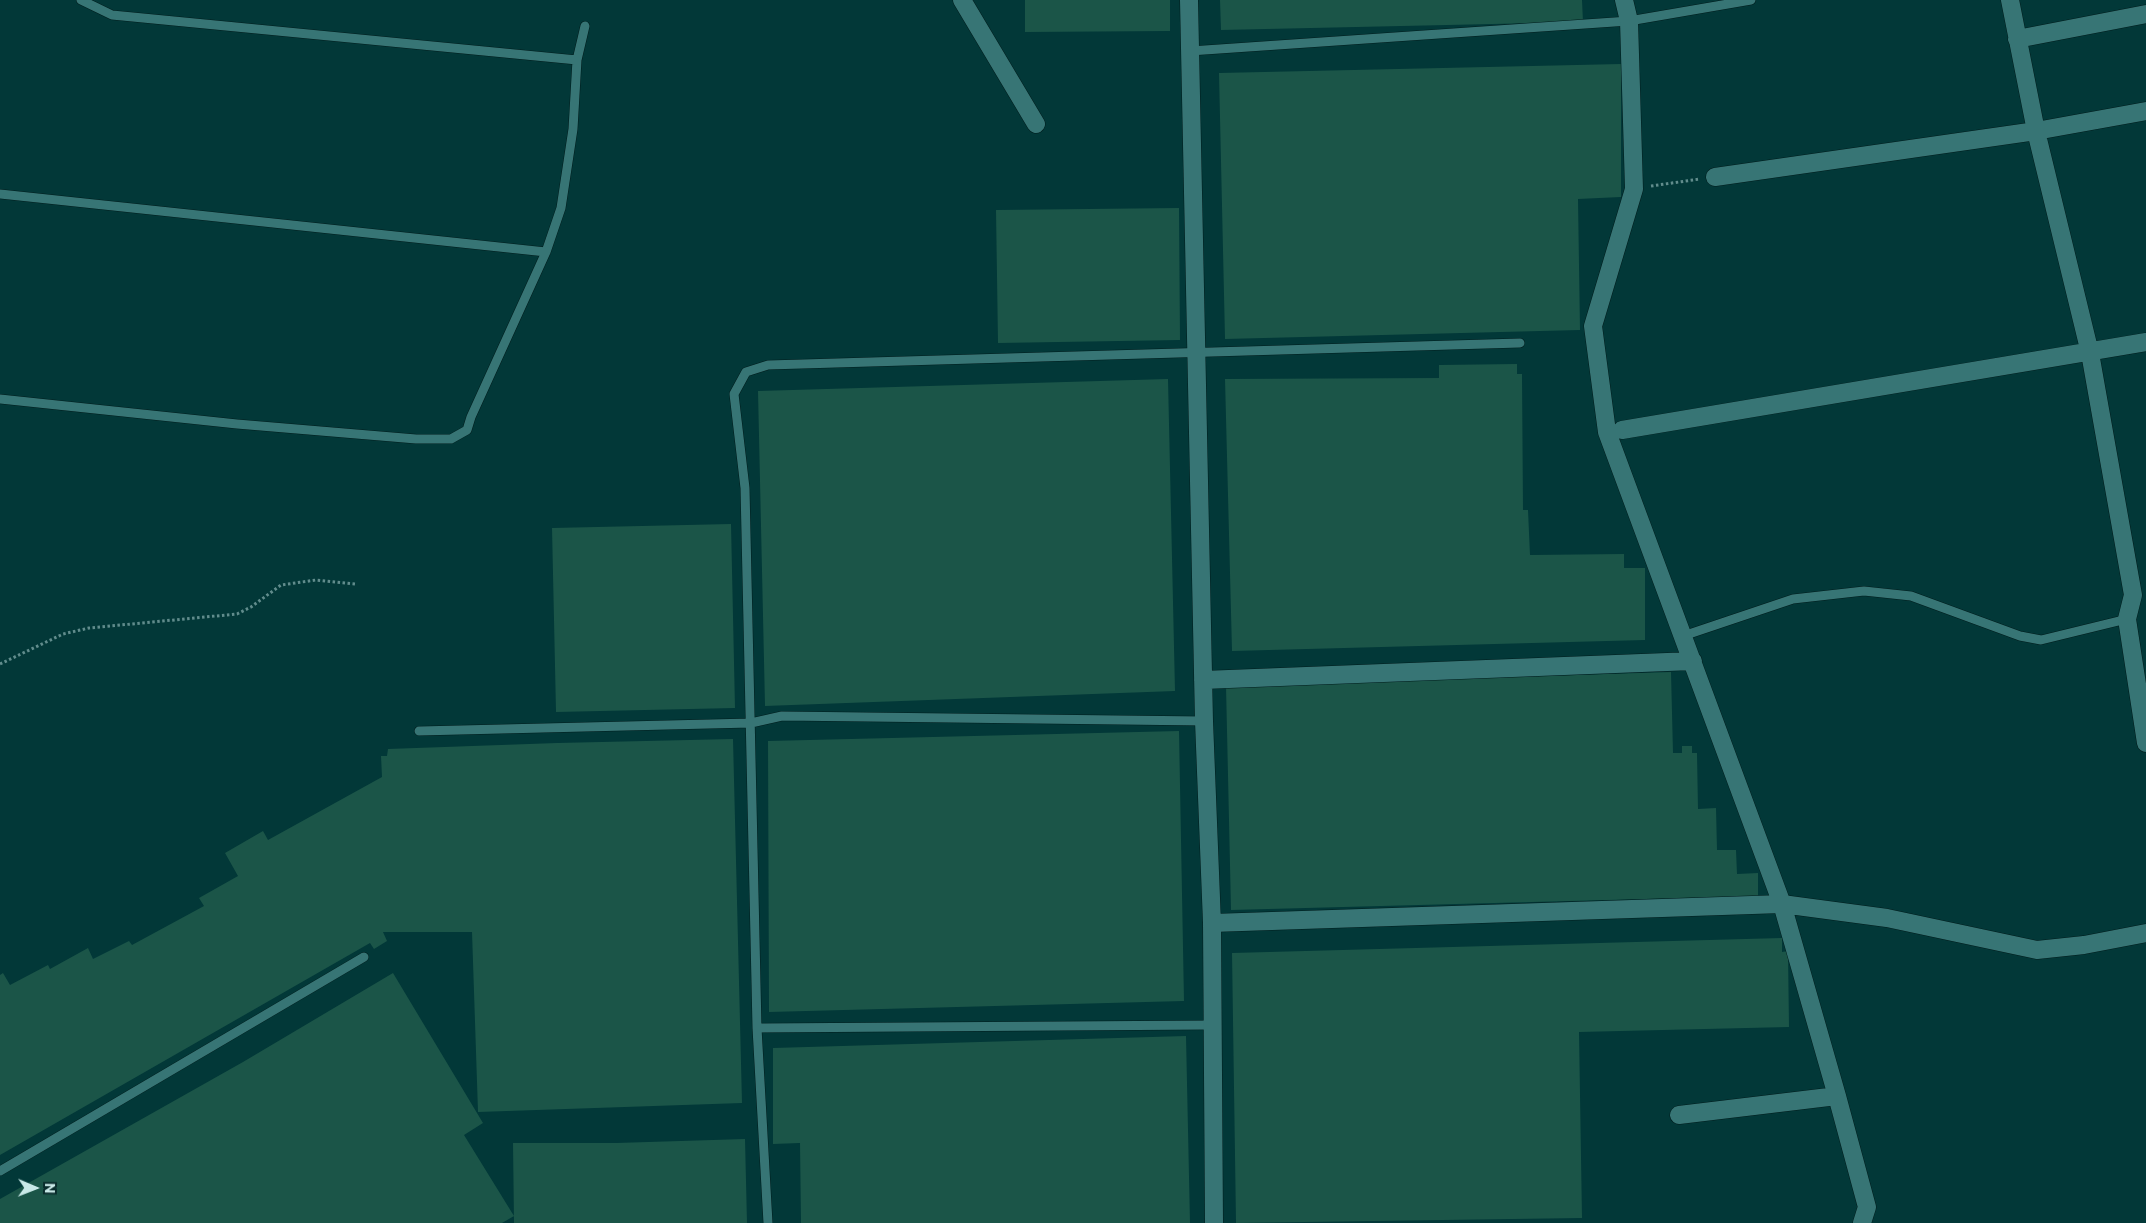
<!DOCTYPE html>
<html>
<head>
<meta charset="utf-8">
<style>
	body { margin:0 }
	#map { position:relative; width:2146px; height:1223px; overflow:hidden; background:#023838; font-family:Commissioner,sans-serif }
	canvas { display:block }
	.north { position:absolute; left:10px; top:1163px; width:50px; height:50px; -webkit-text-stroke:4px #092c2c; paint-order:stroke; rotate:91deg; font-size:14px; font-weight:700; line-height:20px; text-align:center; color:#cae9e8 }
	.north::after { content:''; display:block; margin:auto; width:18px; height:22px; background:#cae9e8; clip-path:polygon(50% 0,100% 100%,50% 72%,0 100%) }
</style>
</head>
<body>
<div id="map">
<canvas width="2146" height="1223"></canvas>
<div class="north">N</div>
</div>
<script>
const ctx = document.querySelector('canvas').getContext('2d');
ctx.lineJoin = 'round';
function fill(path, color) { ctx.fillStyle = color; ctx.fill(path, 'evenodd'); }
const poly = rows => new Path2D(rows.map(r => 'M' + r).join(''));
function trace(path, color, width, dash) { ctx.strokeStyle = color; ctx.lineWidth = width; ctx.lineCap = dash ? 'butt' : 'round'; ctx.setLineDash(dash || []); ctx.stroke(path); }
const building = poly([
	[1025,0,1170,0,1170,31,1025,32],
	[1220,0,1582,0,1583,22,1221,30],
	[1621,64,1621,197,1578,199,1580,330,1225,339,1219,73],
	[1179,208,1180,340,998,343,996,210],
	[1517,364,1517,374,1522,374,1523,510,1528,510,1530,555,1624,554,1624,568,1645,568,1645,640,1232,651,1225,379,1439,378,1439,365],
	[1168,379,1175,691,765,706,758,391],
	[731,524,735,708,556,712,552,528],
	[1671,672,1673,753,1682,753,1682,746,1692,746,1692,753,1697,753,1698,809,1716,808,1717,850,1736,850,1737,874,1758,873,1758,896,1231,910,1226,686],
	[1179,731,1184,1001,769,1012,768,741],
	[733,739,742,1103,478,1112,472,932,383,932,387,941,374,949,370,943,0,1155,0,975,3,973,10,985,48,965,50,969,88,948,93,959,129,941,132,945,204,906,199,898,238,876,225,853,263,831,268,840,382,777,381,756,387,756,388,749,557,743],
	[1782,938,1782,952,1788,951,1789,1027,1579,1032,1582,1218,1236,1223,1232,953],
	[393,973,483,1123,464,1135,514,1216,502,1223,0,1223,0,1199,243,1062],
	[1186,1036,1190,1223,801,1223,800,1143,773,1144,773,1048],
	[745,1139,747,1223,514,1223,513,1143,616,1143]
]);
const path = poly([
	[1651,186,1700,179],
	[0,664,63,634,89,628,237,614,251,607,281,585,316,580,356,584]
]);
const service = poly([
	[81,0,112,15,577,60],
	[1190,51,1629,21,1751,0],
	[0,194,546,252],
	[0,399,237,424,416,439,451,439,467,430,471,417,546,252,561,208,573,129,577,60,585,26],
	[1683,636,1793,599,1864,591,1911,596,2020,636,2041,640,2127,619],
	[419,731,751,723,782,716,1204,721],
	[757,1028,1213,1025],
	[0,1171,364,957],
	[768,1223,757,1028,745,488,734,394,746,372,768,365,1520,343]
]);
const minor = poly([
	[962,0,1036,124],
	[1189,0,1204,721,1212,923,1214,1223],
	[1624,0,1629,21,1634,189,1593,326,1607,432,1782,904,1837,1096,1867,1207,1862,1223],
	[2010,0,2036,131,2090,353,2133,595,2127,619,2146,743],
	[2017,39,2146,14],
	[1715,177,2036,131,2146,111],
	[1622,430,2146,342],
	[1203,680,1693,661],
	[1212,923,1782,904,1887,918,2037,950,2084,945,2146,933],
	[1679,1115,1837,1096]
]);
fill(building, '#1b5548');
trace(service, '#001d1d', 10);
trace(minor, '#001d1d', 19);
trace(path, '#618c8c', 3, [2.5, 2.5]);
trace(service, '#377575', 9);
trace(minor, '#377575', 18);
</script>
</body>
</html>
